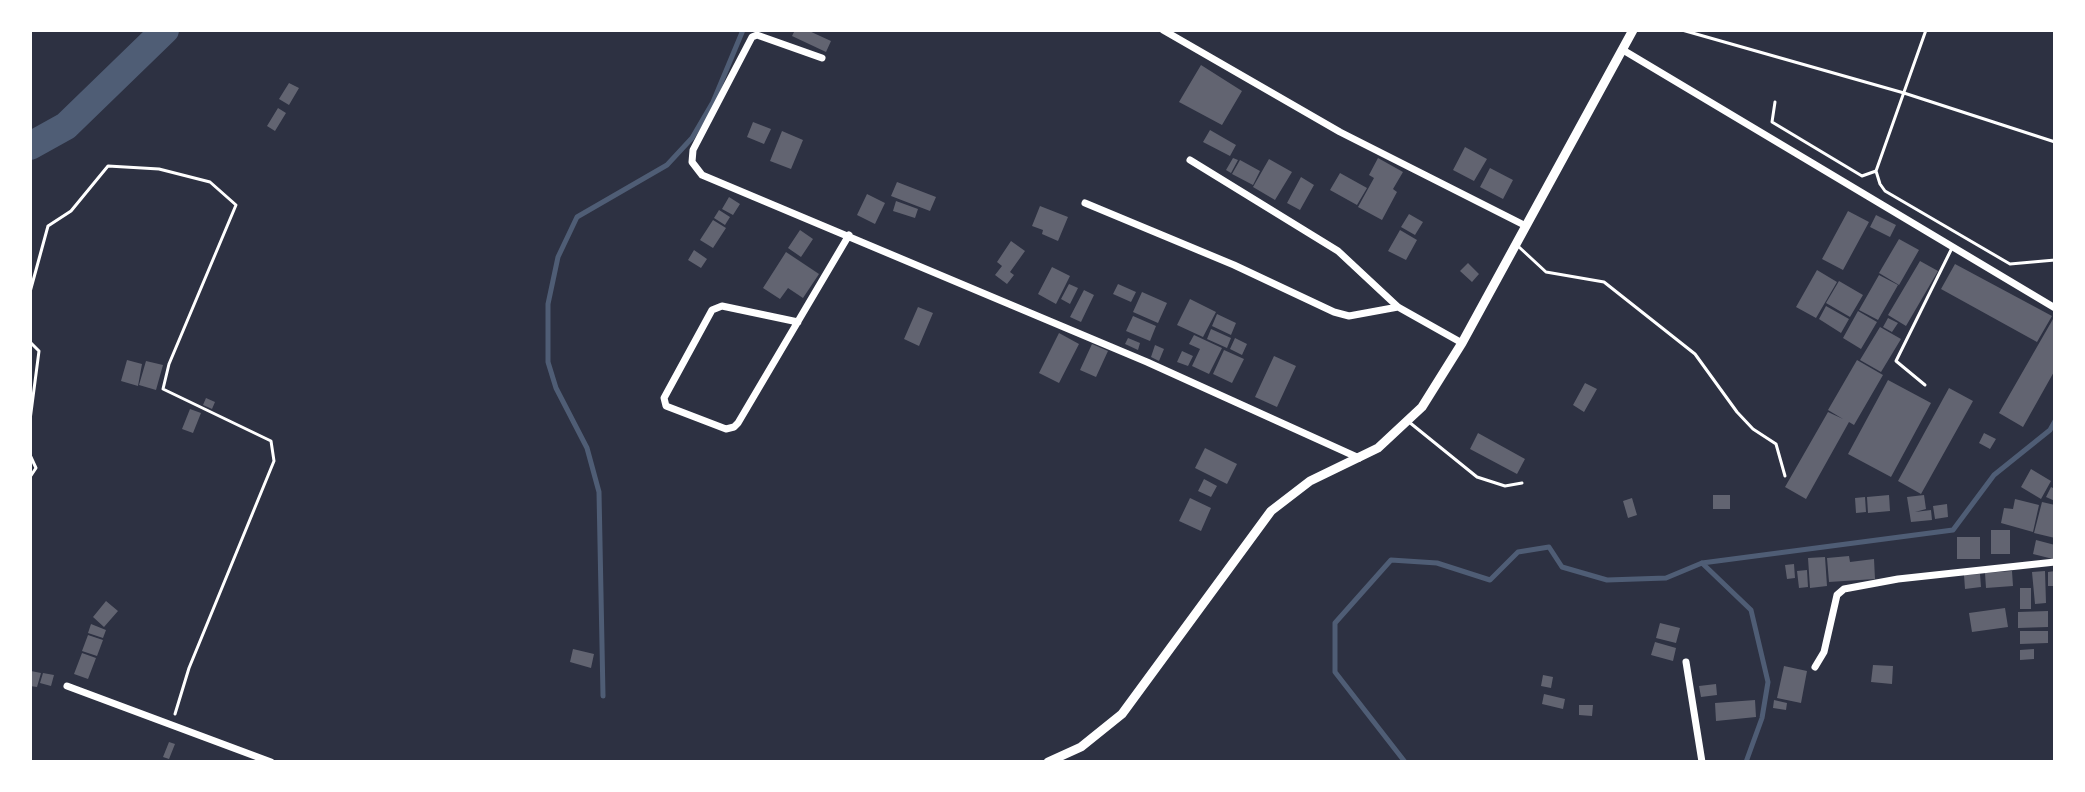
<!DOCTYPE html>
<html>
<head>
<meta charset="utf-8">
<style>
	body { margin:0 }
	#map { position:relative; width:2085px; height:792px; overflow:hidden; background:#2d3142; font-family:"PT Sans Narrow",sans-serif }
	canvas { display:block }
	.frame { position:absolute; inset:0; border:32px solid #fff; pointer-events:none }
</style>
</head>
<body>
<div id="map">
<canvas width="2085" height="792"></canvas>
<div class="frame"></div>
</div>
<script>
const ctx = document.querySelector('canvas').getContext('2d');
ctx.lineJoin = 'round';
const poly = rows => new Path2D(rows.map(r => 'M' + r).join(''));
function trace(path, color, width, dash) { ctx.strokeStyle = color; ctx.lineWidth = width; ctx.lineCap = dash ? 'butt' : 'round'; ctx.setLineDash(dash || []); ctx.stroke(path); }
function fill(path, color) { ctx.fillStyle = color; ctx.fill(path, 'evenodd'); }
const stream = poly([
	[1702,563,1751,610,1768,682,1762,718,1746,762],
	[603,696,599,492,587,448,556,388,548,362,548,304,558,257,577,217,667,165,692,138,713,102,743,30],
	[1405,762,1335,672,1335,623,1391,560,1437,563,1490,580,1518,552,1549,547,1562,567,1607,580,1666,578,1702,563,1953,530,1994,475,2050,430,2055,421]
]);
const river = poly([
	[30,146,66,126,165,30]
]);
const building = poly([
	[795,30,807,30,831,41,826,52,792,36],
	[1201,65,1242,91,1222,125,1179,102],
	[289,83,299,88,289,105,279,99],
	[278,108,286,113,275,131,267,126],
	[753,122,771,129,764,144,747,137],
	[1210,130,1236,145,1230,156,1203,142],
	[782,131,803,140,791,169,770,161],
	[1465,147,1487,159,1474,181,1453,170],
	[1233,158,1238,160,1231,173,1226,170],
	[1378,158,1403,172,1393,189,1397,192,1382,220,1358,207,1374,178,1369,175],
	[1269,159,1292,172,1275,200,1253,187],
	[1240,160,1260,171,1253,185,1232,174],
	[1490,168,1513,180,1503,199,1480,187],
	[1340,173,1367,188,1357,205,1330,190],
	[1301,177,1314,185,1300,210,1287,203],
	[897,182,936,197,930,211,891,196],
	[867,194,885,203,875,224,857,215],
	[729,197,740,204,733,215,722,209],
	[896,201,918,209,915,218,893,211],
	[1040,206,1068,217,1058,241,1042,234,1043,230,1032,226],
	[719,210,730,217,725,225,714,218],
	[1848,211,1869,222,1843,270,1822,259],
	[1409,214,1423,222,1415,235,1401,227],
	[1876,215,1896,225,1890,237,1870,227],
	[713,220,726,228,713,248,700,240],
	[800,230,813,239,801,257,788,248],
	[1400,230,1417,240,1406,260,1388,251],
	[1899,239,1919,250,1899,285,1879,273],
	[1011,241,1025,251,1010,272,1014,275,1007,284,995,275,1002,266,997,262],
	[694,250,707,259,701,268,688,260],
	[786,252,819,274,803,298,788,288,780,299,763,288],
	[1920,261,1938,271,1906,326,1888,315],
	[1468,263,1479,274,1472,282,1460,271],
	[1955,264,2052,316,2037,342,1941,289],
	[1052,267,1070,276,1056,304,1038,294],
	[1817,270,1837,282,1816,318,1796,307],
	[1879,275,1898,285,1878,320,1859,310],
	[1839,281,1863,295,1850,317,1826,303],
	[1069,284,1078,288,1070,304,1061,299],
	[1118,284,1136,292,1131,302,1113,294],
	[1084,290,1094,295,1081,322,1070,317],
	[1142,292,1167,303,1158,323,1133,312],
	[1190,299,1216,312,1203,337,1177,325],
	[1826,306,1849,319,1841,333,1819,319],
	[918,307,933,313,919,346,904,339],
	[1858,311,1877,322,1861,349,1843,338],
	[1217,314,1236,323,1231,335,1212,326],
	[1133,316,1156,326,1150,341,1126,331],
	[1888,318,1898,323,1892,332,1883,327],
	[2053,319,2055,370,2023,427,1999,413],
	[1880,327,1901,339,1881,372,1860,360],
	[1211,329,1231,338,1227,348,1207,339],
	[1059,333,1079,344,1059,383,1039,373],
	[1194,335,1222,348,1209,374,1192,366,1200,349,1189,344],
	[1128,338,1140,343,1138,350,1125,344],
	[1235,338,1247,344,1242,355,1230,349],
	[1092,344,1108,351,1096,377,1080,370],
	[1155,345,1164,349,1159,361,1151,357],
	[1224,350,1244,359,1232,383,1213,374],
	[1182,351,1193,356,1188,366,1177,362],
	[1274,356,1296,366,1277,407,1255,397],
	[127,360,142,364,138,386,121,381],
	[1857,360,1883,375,1854,425,1849,422,1806,499,1785,487,1828,412,1843,419,1828,410],
	[146,361,163,365,156,390,139,385],
	[1888,380,1931,403,1891,477,1848,454],
	[1585,383,1597,389,1584,412,1573,405],
	[1949,388,1973,401,1921,494,1898,481],
	[206,398,215,402,212,409,203,405],
	[190,409,201,413,193,433,182,429],
	[1478,433,1525,459,1517,474,1470,449],
	[1984,433,1996,439,1990,449,1979,443],
	[1205,448,1237,464,1227,484,1195,468],
	[2031,469,2051,481,2041,499,2021,487],
	[1204,479,1217,486,1211,497,1198,491],
	[2051,487,2055,489,2055,501,2046,497],
	[1713,495,1730,495,1730,509,1713,509],
	[1889,495,1890,511,1868,513,1867,497],
	[1924,495,1926,509,1915,512,1931,510,1932,520,1911,522,1907,497],
	[1865,497,1866,512,1856,513,1855,498],
	[1190,498,1211,508,1201,531,1179,521],
	[1632,498,1637,515,1628,518,1623,501],
	[2015,499,2039,505,2033,532,2001,523,2004,508,2013,509],
	[2042,502,2055,505,2055,538,2034,533],
	[1947,504,1948,517,1935,519,1933,506],
	[1991,530,2010,530,2010,554,1991,554],
	[1957,537,1980,537,1980,559,1957,559],
	[2036,540,2055,545,2053,559,2033,554],
	[1849,556,1850,562,1874,559,1875,579,1829,582,1827,558],
	[1825,557,1827,586,1810,588,1808,558],
	[1794,564,1795,578,1787,579,1785,565],
	[1807,570,1808,587,1799,588,1797,571],
	[2012,571,2013,586,1986,588,1985,573],
	[2045,571,2046,603,2035,604,2032,572],
	[2055,571,2055,586,2048,586,2048,572],
	[1980,574,1981,587,1965,589,1964,575],
	[2020,588,2031,588,2031,609,2020,609],
	[106,601,118,611,104,627,93,617],
	[2005,608,2008,627,1972,632,1969,613],
	[2048,611,2048,627,2018,628,2018,612],
	[1660,623,1680,628,1676,643,1656,638],
	[91,624,106,630,103,638,88,633],
	[2020,631,2048,631,2048,643,2020,644],
	[88,635,103,640,97,656,82,651],
	[1655,642,1676,648,1673,661,1651,655],
	[573,649,594,654,591,668,570,662],
	[2034,649,2034,659,2020,660,2020,650],
	[82,653,96,658,88,679,74,674],
	[1873,665,1893,666,1892,684,1871,682],
	[1784,666,1807,671,1801,703,1777,698],
	[31,671,41,673,37,687,30,686],
	[43,673,54,675,51,686,40,683],
	[1543,675,1553,677,1551,688,1541,686],
	[1716,684,1717,695,1701,697,1699,686],
	[1544,694,1565,699,1563,709,1542,704],
	[1755,700,1756,717,1716,721,1715,703],
	[1774,700,1787,703,1786,710,1773,708],
	[1579,705,1593,705,1592,716,1579,715],
	[169,742,175,744,169,759,163,757]
]);
const path = poly([
	[30,292,48,226,71,211,108,166,159,169,210,182,236,205,169,364,163,389,271,441,274,461,189,668,175,714],
	[30,342,39,351,30,420],
	[30,455,36,468,30,477]
]);
const service = poly([
	[1682,30,1904,93,2055,142],
	[1926,30,1876,171,1880,184,1885,191,2010,264,2055,260],
	[1775,102,1772,122,1862,176,1876,171],
	[1519,247,1546,272,1604,282,1695,354,1737,412,1753,429,1776,444,1785,476],
	[1925,385,1896,361,1952,248],
	[1409,422,1477,477,1505,486,1522,483]
]);
const minor = poly([
	[1163,30,1340,132,1526,226],
	[1623,50,2055,308],
	[822,58,757,35,752,37,693,150,692,162,702,175,1147,362,1359,458],
	[1190,160,1338,251,1398,307,1462,343],
	[1085,203,1234,265,1334,312,1349,316,1398,307],
	[798,322,722,306,712,310,664,398,666,406,726,429,734,427,738,423,849,235],
	[1686,662,1702,762],
	[1815,667,1824,652,1837,595,1844,589,1898,579,2055,562],
	[67,686,271,762]
]);
const tertiary = poly([
	[1048,762,1081,747,1122,714,1271,511,1310,481,1378,448,1422,407,1462,343,1633,30]
]);
trace(stream, '#4f5d75', 5);
trace(river, '#4f5d75', 28);
fill(building, '#626471');
trace(path, '#fff', 3);
trace(service, '#fff', 3);
trace(minor, '#fff', 7);
trace(tertiary, '#fff', 9);
</script>
</body>
</html>
